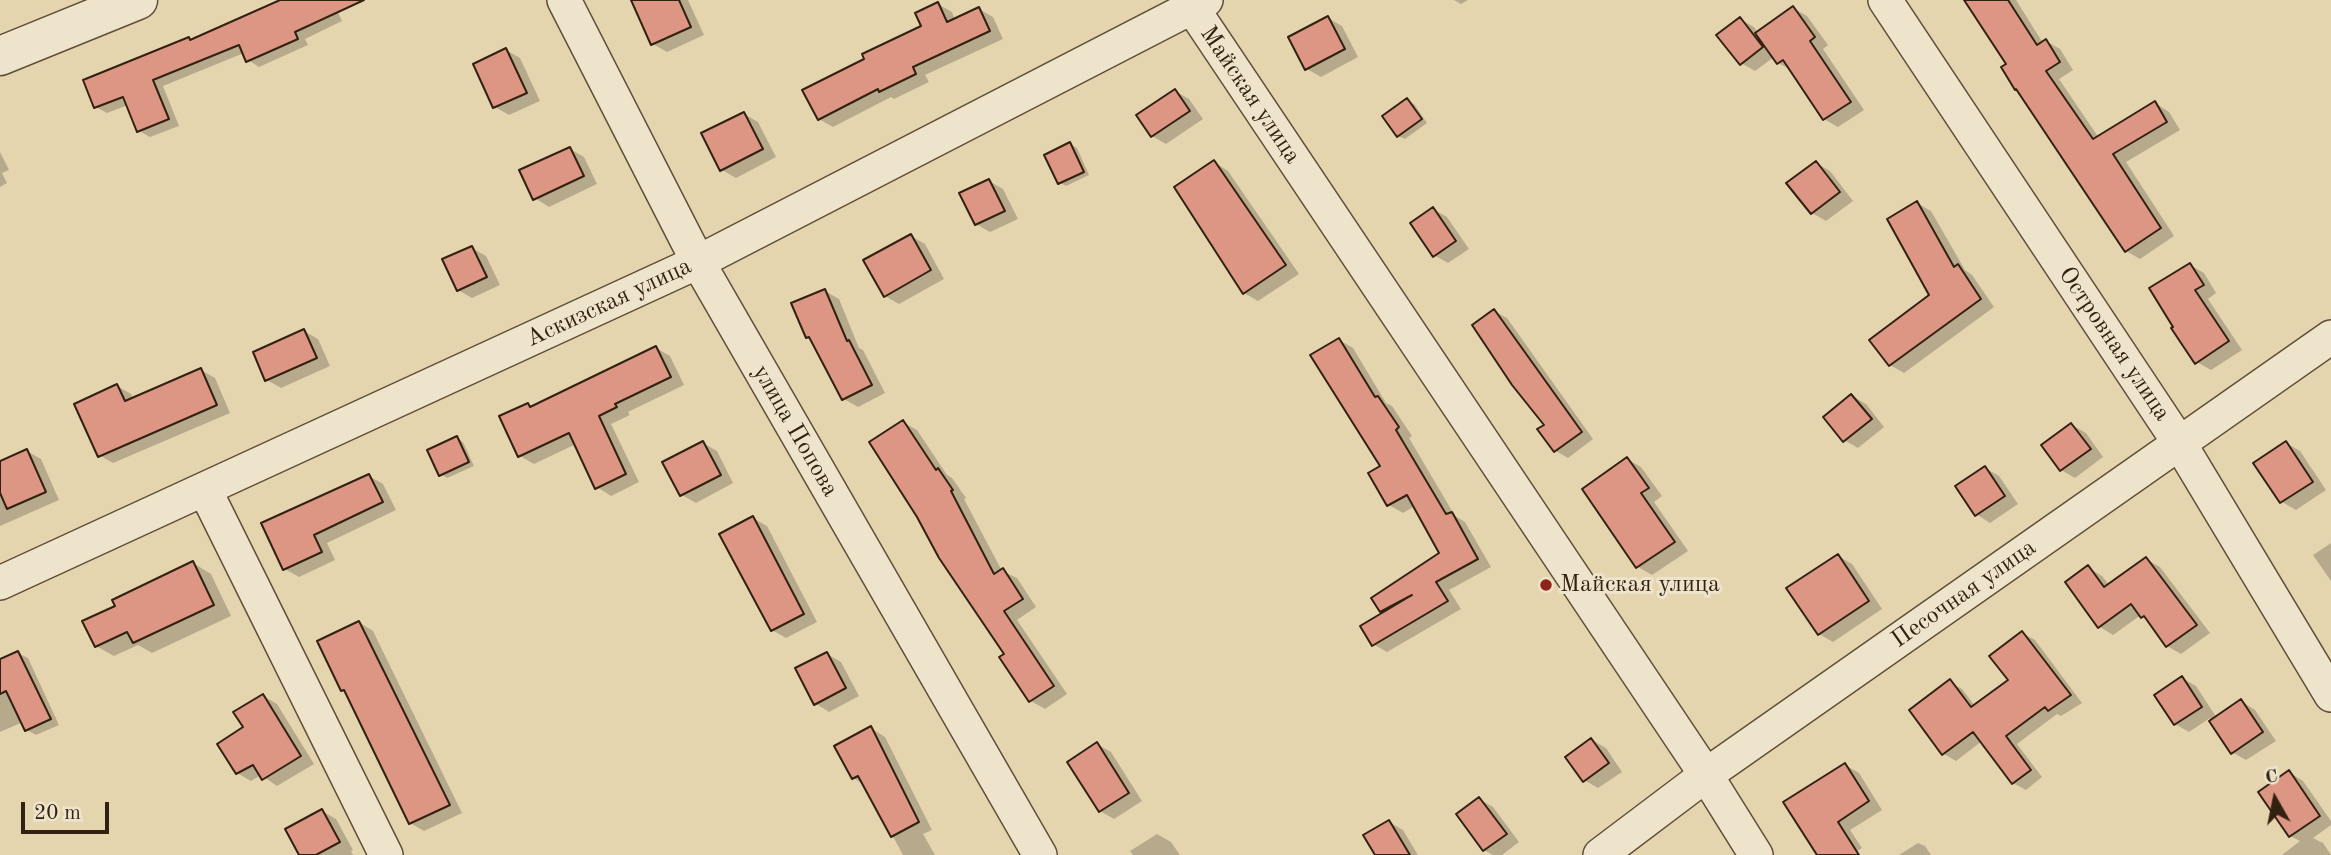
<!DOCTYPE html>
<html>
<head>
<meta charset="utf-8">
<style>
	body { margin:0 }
	#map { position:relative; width:2331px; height:855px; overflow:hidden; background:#e5d5af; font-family:"Old Standard TT",serif }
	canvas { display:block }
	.north { position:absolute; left:2240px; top:764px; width:70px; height:70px; -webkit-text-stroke:5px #eee4cb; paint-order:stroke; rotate:351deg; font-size:19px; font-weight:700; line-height:28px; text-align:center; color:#322111 }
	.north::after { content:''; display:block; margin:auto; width:24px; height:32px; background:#322111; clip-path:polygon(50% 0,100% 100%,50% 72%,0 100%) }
	.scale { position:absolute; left:21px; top:802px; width:88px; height:32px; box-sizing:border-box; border:4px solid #322111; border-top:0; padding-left:9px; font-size:21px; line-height:24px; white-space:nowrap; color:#322111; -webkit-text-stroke:5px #eee4cb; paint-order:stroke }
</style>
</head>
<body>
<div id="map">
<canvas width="2331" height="855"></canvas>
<div class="north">С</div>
<div class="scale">20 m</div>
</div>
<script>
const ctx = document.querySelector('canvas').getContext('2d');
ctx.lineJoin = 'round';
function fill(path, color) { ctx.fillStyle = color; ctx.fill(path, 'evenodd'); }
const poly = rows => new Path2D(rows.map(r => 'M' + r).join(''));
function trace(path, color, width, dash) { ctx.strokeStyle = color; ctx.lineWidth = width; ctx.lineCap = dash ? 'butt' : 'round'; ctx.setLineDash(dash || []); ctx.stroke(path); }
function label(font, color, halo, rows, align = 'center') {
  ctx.font = font + ' "Old Standard TT",serif'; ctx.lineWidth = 6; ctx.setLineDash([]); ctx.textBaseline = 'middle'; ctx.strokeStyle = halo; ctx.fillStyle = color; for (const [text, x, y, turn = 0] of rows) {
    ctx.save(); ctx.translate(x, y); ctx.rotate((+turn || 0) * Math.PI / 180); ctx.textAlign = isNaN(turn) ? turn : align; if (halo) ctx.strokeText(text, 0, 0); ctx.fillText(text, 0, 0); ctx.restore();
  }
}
const shadow = poly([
	[284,0,332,0,342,21,305,39,308,45,259,67,248,60,244,53,163,86,179,126,150,137,139,131,128,105,107,113,96,107,189,39,193,41],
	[639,0,688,0,704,35,667,52,653,44],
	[1454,0,1468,0,1461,4],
	[1967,0,2016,0,2043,43,2046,41,2060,49,2073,70,2059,79,2099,138,2155,103,2169,112,2180,130,2126,162,2174,236,2140,259,2126,251],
	[938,4,952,12,955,20,979,9,993,17,1003,39,925,75,929,82,894,99,891,97,833,127,819,119,866,59,923,27],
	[1793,8,1807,16,1828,45,1823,49,1864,110,1838,127,1824,119,1793,71,1778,63,1774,57,1755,71,1741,63,1740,19,1754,27,1758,33],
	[1328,18,1342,26,1358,57,1321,77,1307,69],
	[506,50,520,58,540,101,509,115,495,107],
	[1175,91,1189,99,1203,119,1166,144,1152,136],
	[1407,100,1414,104,1427,123,1405,139,1398,136],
	[744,114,758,122,776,157,736,178,722,170],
	[1070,144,1077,148,1089,175,1066,186,1059,182],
	[570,149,584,157,597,184,549,207,535,198],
	[0,152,9,170,2,173,7,183,0,187],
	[1214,162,1228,171,1299,274,1258,301,1244,293],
	[1816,163,1830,171,1853,201,1826,221,1812,213],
	[989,181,1003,189,1018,219,990,232,976,224],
	[1917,203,1931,211,1965,270,1972,275,1994,307,1904,373,1890,365,1931,295],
	[1433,209,1447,217,1469,249,1448,263,1434,255],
	[911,236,925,244,944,279,899,304,885,296],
	[472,248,486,256,500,285,472,298,458,290],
	[2190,265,2204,273,2216,293,2208,299,2242,350,2211,370,2197,362],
	[825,291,839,299,859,348,863,350,885,393,858,407,844,399,813,340,807,337],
	[1494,311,1507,318,1593,439,1568,458,1556,451,1540,430,1546,425],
	[304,331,318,339,330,366,281,388,267,380],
	[1339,340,1353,348,1386,403,1392,406,1412,436,1409,438,1455,516,1465,522,1491,567,1449,590,1461,609,1387,652,1373,644,1385,613,1381,611,1441,553,1415,506,1403,513,1389,505,1370,474,1382,466],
	[656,348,670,356,684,385,628,412,630,415,611,424,639,482,611,496,597,487,576,444,534,464,520,456,528,405,533,407],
	[201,370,215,378,230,413,113,463,99,455,117,386,131,394,134,400],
	[1852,396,1866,404,1884,427,1858,448,1844,440],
	[903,422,917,430,947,475,952,478,966,498,964,499,1002,571,1017,578,1036,607,1017,620,1067,694,1045,709,1031,701,1002,657,1006,654],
	[2072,425,2086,433,2103,457,2075,478,2061,470],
	[457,438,463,442,474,466,447,478,441,474],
	[703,443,717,451,733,483,696,503,682,495],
	[2286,443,2300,451,2326,490,2296,510,2282,502],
	[27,451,41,459,59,500,0,526,0,464],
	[1627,459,1641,467,1662,496,1654,502,1688,551,1652,575,1638,567,1584,489],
	[1985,468,1999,476,2018,504,1990,523,1976,514],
	[369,476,383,484,396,510,327,543,335,560,299,577,285,569,263,524],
	[753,518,767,526,817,622,786,638,772,630],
	[2331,543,2331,581,2313,555],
	[1838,556,1852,564,1882,609,1833,642,1819,634],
	[2146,559,2160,567,2210,633,2181,654,2167,646,2150,621,2141,615,2113,635,2100,627,2089,568,2102,576,2110,586],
	[193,563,211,574,231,616,152,653,138,645,114,656,96,646,117,606],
	[359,622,373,631,462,813,424,831,410,823,348,693,342,690],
	[2022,633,2035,640,2082,703,2061,716,2057,714,2017,744,2042,777,2026,790,2013,783,1982,741,1956,761,1944,754,1950,682,1962,689,1975,706,2010,681],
	[18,653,28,658,59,725,36,735,27,730,23,722,0,732,0,661],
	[827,654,841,662,859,696,829,712,815,703],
	[2182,678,2196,686,2217,718,2241,701,2255,710,2276,741,2246,760,2232,752,2210,718,2189,732,2175,724],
	[263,696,277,704,314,764,277,786,261,775,251,781,237,773,245,728],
	[871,728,885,737,932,830,923,834,935,855,903,855,865,785,853,778],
	[1592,740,1606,748,1622,772,1598,788,1584,780],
	[1097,744,1111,752,1142,801,1114,819,1100,811],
	[1845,765,1859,773,1882,810,1850,830,1862,848,1851,855,1819,855],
	[2289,772,2303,781,2331,821,2331,825,2313,838,2323,843,2331,855,2282,855,2300,841,2290,836],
	[1479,799,1493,807,1519,842,1502,855,1493,855,1484,850],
	[322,811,336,819,353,850,351,851,353,855,301,855],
	[1389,822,1403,830,1418,855,1377,855],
	[1157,834,1171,842,1180,855,1133,855,1130,851],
	[1918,843,1925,846,1931,855,1899,855]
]);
const building = poly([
	[280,0,364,0,295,32,298,39,246,62,239,45,153,80,169,119,137,132,123,97,94,108,83,80,189,37,190,40,280,0],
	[631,0,679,0,691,27,651,45,631,0],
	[1964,0,2008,0,2037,45,2046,39,2060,62,2046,71,2093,139,2155,101,2167,122,2113,154,2161,228,2125,252,2016,89,2015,90,2001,67,2006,64,1964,0],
	[938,2,947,22,979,7,990,31,913,67,916,74,879,92,878,89,818,120,802,90,864,59,862,54,921,26,915,13,938,2],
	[1793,6,1815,37,1810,41,1851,102,1823,120,1783,60,1777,64,1755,33,1793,6],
	[1328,16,1345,49,1305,70,1288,37,1328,16],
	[1740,17,1763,47,1740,65,1716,35,1740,17],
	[506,48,527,93,493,108,473,64,506,48],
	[1175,89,1190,111,1151,137,1136,115,1175,89],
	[1407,98,1422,119,1397,137,1382,116,1407,98],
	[744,112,763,149,720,171,701,133,744,112],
	[1070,142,1084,172,1058,184,1044,155,1070,142],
	[570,147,584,176,533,200,519,170,570,147],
	[1214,160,1286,265,1243,294,1174,187,1214,160],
	[1816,161,1840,192,1811,214,1786,183,1816,161],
	[989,179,1005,211,975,225,959,193,989,179],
	[1917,201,1954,267,1958,264,1981,299,1889,366,1869,340,1929,295,1887,219,1917,201],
	[1433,207,1456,241,1433,257,1410,223,1433,207],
	[911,234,931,270,884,297,863,260,911,234],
	[472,246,487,277,457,291,442,259,472,246],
	[2190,263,2204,285,2195,290,2229,341,2195,364,2171,328,2173,327,2149,288,2190,263],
	[825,289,847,341,849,340,872,385,842,400,809,337,806,338,791,303,825,289],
	[1494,309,1582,432,1554,452,1537,429,1544,425,1512,385,1472,325,1494,309],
	[304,329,317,358,265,381,253,352,304,329],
	[1339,338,1375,397,1378,396,1399,427,1396,430,1446,514,1452,512,1478,559,1436,582,1448,601,1372,646,1360,626,1412,595,1380,612,1371,598,1439,553,1407,495,1387,506,1368,473,1380,466,1310,355,1339,338],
	[656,346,671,377,615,404,617,407,599,416,626,474,595,489,569,433,518,457,499,416,528,403,530,407,656,346],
	[201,368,217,405,98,457,74,404,117,384,125,401,201,368],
	[1851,394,1872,419,1843,442,1823,417,1851,394],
	[903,420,936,470,938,468,953,490,951,491,994,574,1003,568,1023,599,1004,611,1054,686,1029,702,999,657,1004,654,939,558,917,517,869,442,903,420],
	[2071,423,2091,449,2060,471,2041,445,2071,423],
	[457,436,469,462,439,476,427,450,457,436],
	[703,441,721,475,680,496,662,462,703,441],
	[2286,441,2313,482,2280,503,2253,463,2286,441],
	[27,449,46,492,7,509,0,493,0,461,27,449],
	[1627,457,1649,488,1641,493,1675,542,1636,568,1582,489,1627,457],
	[1985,466,2005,496,1975,516,1955,486,1985,466],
	[369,474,383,502,314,535,322,552,283,570,261,523,369,474],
	[753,516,804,614,771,631,719,534,753,516],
	[1838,554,1869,601,1818,635,1786,588,1838,554],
	[2146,557,2197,625,2166,647,2144,616,2141,618,2131,604,2098,628,2065,582,2088,565,2104,587,2146,557],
	[193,561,214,605,133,643,127,632,95,647,82,621,115,606,112,600,193,561],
	[359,621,450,805,409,824,344,690,341,691,317,641,359,621],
	[2022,631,2071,695,2048,711,2045,707,2006,736,2031,770,2012,784,1973,732,1942,755,1909,710,1950,679,1971,707,2008,680,1989,656,2022,631],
	[18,651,51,719,25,731,6,691,0,694,0,659,18,651],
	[827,652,846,688,814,705,795,668,827,652],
	[2182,676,2202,707,2174,725,2154,695,2182,676],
	[263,694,301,756,262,780,253,765,236,774,217,744,243,727,233,712,263,694],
	[2241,699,2263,732,2231,754,2209,721,2241,699],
	[871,726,919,822,891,837,858,776,852,779,834,746,871,726],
	[1591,738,1609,763,1583,782,1565,757,1591,738],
	[1097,742,1129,793,1099,812,1067,762,1097,742],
	[1845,763,1869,801,1838,822,1859,855,1817,855,1783,802,1845,763],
	[2289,770,2320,816,2289,837,2258,792,2289,770],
	[1479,797,1507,834,1483,851,1456,814,1479,797],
	[322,809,340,842,316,855,299,855,285,829,322,809],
	[1389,820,1410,855,1375,855,1363,835,1389,820]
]);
const minor = poly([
	[564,0,698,262,1040,855],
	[1187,0,1706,775,1756,855],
	[1885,0,2180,444,2331,695],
	[205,490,386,855],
	[0,583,698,262,1206,0],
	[1600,855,1706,775,2331,337]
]);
const tertiary = poly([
	[0,56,138,0]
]);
const markers = [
	[1546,585,7,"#8f2418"]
];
const streetNames = [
	["Майская улица",1250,95,56],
	["Аскизская улица",609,303,-25],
	["Островная улица",2114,344,56],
	["улица Попова",795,431,60],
	["Песочная улица",1964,594,-35]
];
const poiNames = [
	["Майская улица",1560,585]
];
fill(shadow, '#0003');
fill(building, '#dd9684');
trace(building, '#322111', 2);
trace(minor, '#5f4e38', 36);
trace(tertiary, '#5f4e38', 41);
trace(minor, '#eee4cb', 33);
trace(tertiary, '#eee4cb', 38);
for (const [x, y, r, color] of markers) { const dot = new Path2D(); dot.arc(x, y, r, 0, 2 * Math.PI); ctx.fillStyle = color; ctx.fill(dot); trace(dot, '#eee4cb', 2.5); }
label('24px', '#322111', '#eee4cb', streetNames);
label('24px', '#322111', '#eee4cb', poiNames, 'left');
</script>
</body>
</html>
